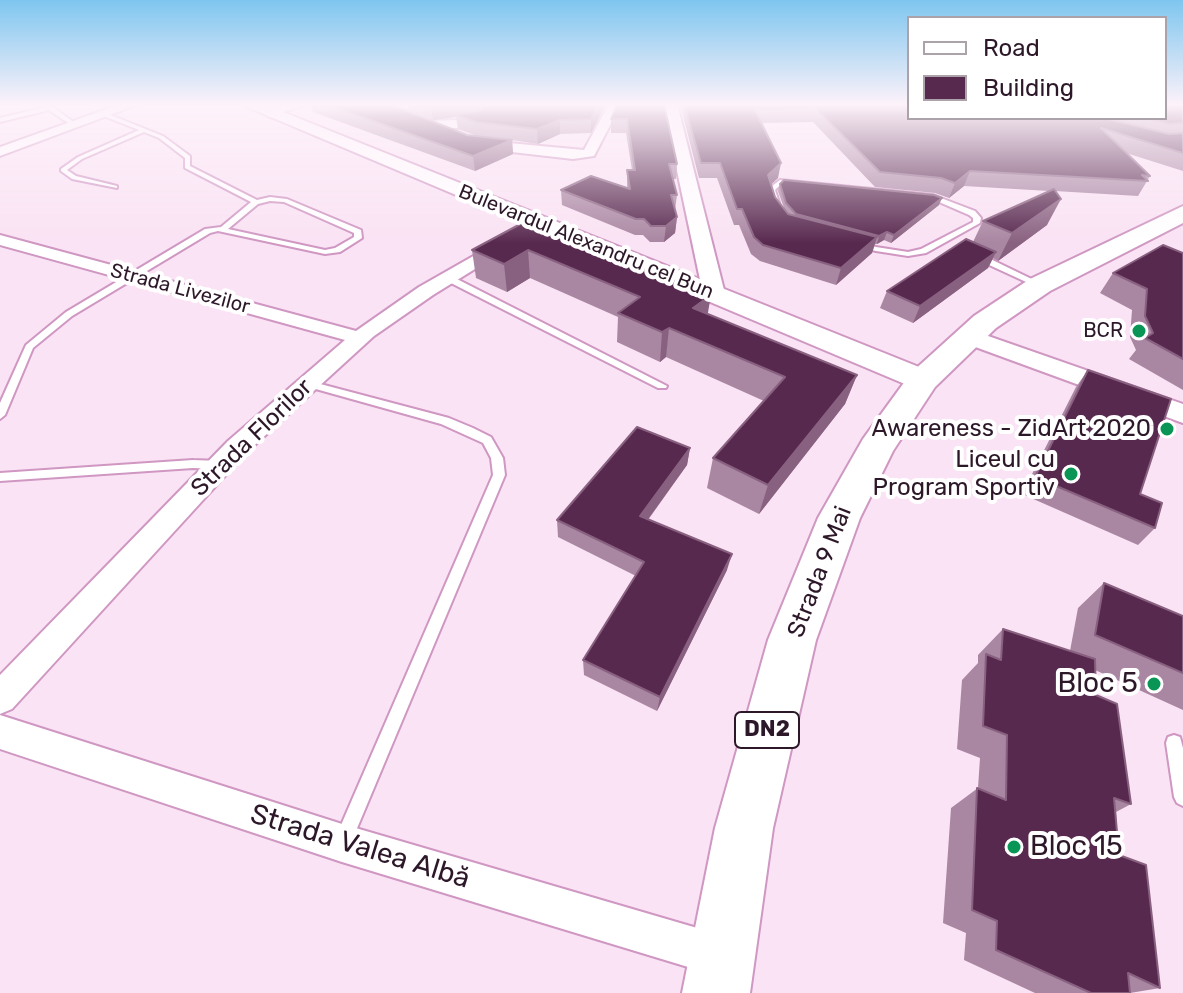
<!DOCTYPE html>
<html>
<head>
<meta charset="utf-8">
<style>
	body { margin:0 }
	#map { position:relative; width:1183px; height:993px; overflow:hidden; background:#fae3f4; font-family:Rubik,sans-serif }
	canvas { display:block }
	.legend { position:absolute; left:907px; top:16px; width:260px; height:104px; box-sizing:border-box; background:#fff; border:2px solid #aba3a9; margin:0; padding:10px 14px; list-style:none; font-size:24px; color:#2d1829 }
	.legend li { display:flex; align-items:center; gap:16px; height:40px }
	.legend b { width:40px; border:2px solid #aba3a9 }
</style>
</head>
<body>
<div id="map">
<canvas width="1183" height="993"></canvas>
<ul class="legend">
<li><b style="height:10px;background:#fff"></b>Road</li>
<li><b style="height:22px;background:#58294f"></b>Building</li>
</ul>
</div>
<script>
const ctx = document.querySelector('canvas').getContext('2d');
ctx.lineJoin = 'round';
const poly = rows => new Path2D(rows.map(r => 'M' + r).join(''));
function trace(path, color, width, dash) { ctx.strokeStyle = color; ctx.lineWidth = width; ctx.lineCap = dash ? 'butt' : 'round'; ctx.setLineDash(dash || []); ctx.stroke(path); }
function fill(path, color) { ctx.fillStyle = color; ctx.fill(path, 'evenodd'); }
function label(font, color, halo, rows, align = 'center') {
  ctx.font = font + ' Rubik,sans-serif'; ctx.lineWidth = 8; ctx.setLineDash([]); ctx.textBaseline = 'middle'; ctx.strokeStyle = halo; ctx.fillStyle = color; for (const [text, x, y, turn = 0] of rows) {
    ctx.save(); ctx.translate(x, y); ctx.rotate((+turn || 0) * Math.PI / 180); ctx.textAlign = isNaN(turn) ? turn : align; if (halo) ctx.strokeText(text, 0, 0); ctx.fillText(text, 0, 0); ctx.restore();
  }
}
const service = poly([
	[42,104,49,104,76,124,71,125,49,110,0,122,0,118,46,107,42,104],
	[411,104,422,104,389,113,386,111,411,104],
	[103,112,163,136,190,156,190,166,257,200,270,197,287,199,361,230,362,238,340,252,325,254,218,231,210,233,72,316,33,348,5,415,0,419,0,403,26,345,66,312,205,229,221,227,251,202,185,168,185,158,159,138,144,132,82,159,67,170,76,176,117,186,117,188,72,179,61,171,61,169,78,157,139,130,101,115,103,112],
	[270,201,284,202,354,233,354,237,335,248,325,250,228,229,258,204,270,201],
	[780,180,933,195,975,211,981,218,980,223,926,253,908,256,876,251,787,228,775,212,768,189,780,180],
	[781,184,932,199,969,215,973,218,973,222,921,249,908,252,876,247,793,224,782,212,775,190,781,184],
	[974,254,980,254,1044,285,1037,287,974,258,974,254],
	[445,276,451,276,667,386,666,388,658,388,445,280,445,276],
	[309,381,449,418,473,428,491,437,503,458,505,475,350,845,344,848,338,845,335,839,493,475,491,458,483,443,441,424,305,386,304,384,309,381],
	[193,460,220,461,226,465,220,469,193,468,0,481,0,473,193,460],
	[1174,735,1180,737,1183,748,1183,806,1177,803,1174,797,1166,743,1168,737,1174,735]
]);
const minor = poly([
	[121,104,139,104,0,156,0,147,121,104],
	[287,104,307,104,270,117,264,113,287,104],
	[609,104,621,104,594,156,573,159,477,148,470,144,477,140,584,150,609,104],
	[477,115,481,116,481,122,457,128,426,129,420,125,426,121,457,120,477,115],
	[0,235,356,331,419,287,498,242,504,241,512,246,433,295,374,336,246,453,12,709,0,714,0,675,228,441,345,340,0,245,0,235],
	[0,715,342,824,721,935,736,941,742,956,736,971,721,977,342,862,0,749,0,715]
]);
const tertiary = poly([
	[663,104,677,104,725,294,722,299,714,301,706,299,703,294,663,104],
	[968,329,1183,404,1183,423,959,341,956,336,959,331,968,329]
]);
const secondary = poly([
	[240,104,263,104,934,373,938,380,934,387,923,389,912,387,240,104]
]);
const primary = poly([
	[1183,206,1183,223,1050,291,996,328,935,387,893,451,860,518,816,640,773,828,750,993,682,993,715,828,768,640,818,518,863,439,911,373,974,316,1030,279,1183,206]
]);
const wall = poly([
	[311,104,389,104,467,135,477,136,458,129,456,117,433,120,409,111,408,104,606,104,591,133,560,134,538,144,512,140,513,154,475,171,313,112],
	[617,104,677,164,676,179,673,179,677,195,675,210,677,217,675,233,664,242,650,242,643,235,635,235,562,205,561,190,627,188,627,170,632,170,626,133,611,133,611,119],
	[680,104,909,104,909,118,1165,118,1183,104,1183,171,1126,153,1150,176,1138,196,1055,191,1047,225,998,261,993,258,988,268,913,323,880,308,887,291,973,242,983,221,1049,191,964,186,949,198,935,193,875,187,813,122,762,123,778,178,771,184,775,197,784,208,778,191,780,184,939,205,891,243,884,240,877,244,875,244,872,253,836,285,760,261,751,254,739,225,734,225,717,178,699,178],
	[526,221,708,314,857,375,845,404,759,514,707,488,713,458,764,401,666,357,660,362,617,342,618,317,530,278,507,292,476,278,472,250],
	[1183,253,1183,390,1129,359,1136,350,1130,337,1132,310,1100,293,1113,273],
	[1088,370,1155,528,1138,545,1022,494,1076,387],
	[690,448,687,465,648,520,727,570,657,711,584,675,583,660,636,576,558,537,557,520],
	[1104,583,1183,616,1183,710,1095,670,1096,695,1131,804,1116,812,1119,855,1160,988,1130,993,1035,993,964,960,966,933,943,923,951,808,978,788,980,758,957,749,962,680,978,663,978,655,1003,629,1070,651,1078,608]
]);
const shadedWall = poly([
	[447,104,481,104,482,113,456,115,456,117,433,120,431,106],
	[599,104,606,104,591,133,591,119],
	[560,120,560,134,538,144,537,129],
	[512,140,513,154,475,171,473,156],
	[781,163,778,178,765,190,768,175],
	[970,171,964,186,949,198,955,183],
	[942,198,939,205,891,243,894,235],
	[1061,199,1047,225,998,261,1012,233],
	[677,217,675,233,664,242,666,226],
	[887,232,884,240,877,244,879,236],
	[877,237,872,253,836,285,841,268],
	[528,250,530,278,507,292,504,264],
	[996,252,988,268,913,323,920,306],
	[711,295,706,324,690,337,693,308],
	[669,328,666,357,660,362,662,332],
	[857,375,845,404,759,514,768,485],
	[690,448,687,465,638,533,640,516],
	[732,554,727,570,657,711,660,697]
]);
const building = poly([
	[325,104,389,104,467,135,512,140,473,156,325,104],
	[425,104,447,104,431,106,425,104],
	[481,104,599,104,591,119,560,120,537,129,476,122,456,115,482,110,481,104],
	[617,104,664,104,677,164,669,164,677,195,671,195,677,217,666,226,651,226,644,219,636,219,561,190,591,176,630,189,627,170,635,170,627,119,611,119,617,104],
	[684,104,909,104,909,118,1105,118,1169,134,1183,133,1183,153,1101,128,1150,176,1142,175,1148,181,970,171,955,183,941,178,880,172,816,109,755,110,781,163,768,175,775,197,788,214,877,237,841,268,763,245,754,237,742,209,737,209,720,163,701,163,684,104],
	[1165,104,1183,104,1183,123,1170,124,1144,118,1165,118,1165,104],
	[784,180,934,195,942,198,894,235,887,232,879,236,796,214,786,203,780,184,784,180],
	[1054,189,1061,199,1012,233,983,221,1054,189],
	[526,221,711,295,693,308,857,375,768,485,713,458,785,377,669,328,662,332,618,313,640,297,528,250,504,264,472,250,526,221],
	[966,239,996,252,920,306,887,291,966,239],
	[1163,245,1183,253,1183,359,1145,338,1153,333,1145,316,1147,289,1113,273,1163,245],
	[1088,370,1171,399,1140,494,1162,503,1155,528,1035,477,1088,370],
	[637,427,690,448,640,516,732,554,660,697,583,660,644,562,557,520,637,427],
	[1104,583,1183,616,1183,673,1095,635,1104,583],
	[1003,629,1095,659,1096,695,1117,704,1131,804,1114,798,1119,855,1146,865,1160,988,1128,973,1130,993,1091,993,996,950,997,921,972,910,977,788,1006,800,1007,735,983,726,986,654,1001,660,1003,629]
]);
const markers = [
	[1139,331,8,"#099556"],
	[1167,429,8,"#099556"],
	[1071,474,8,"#099556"],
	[1154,684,8,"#099556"],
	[1014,847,8,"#099556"]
];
const farStreetnames = [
	["Bulevardul Alexandru cel Bun",586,242,22],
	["Strada Livezilor",180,289,15]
];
const farPoinames = [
	["BCR",1123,331]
];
const shields = [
	[767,730,64]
];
const shieldNames = [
	["DN2",767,730]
];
const poiNames = [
	["Awareness - ZidArt 2020",1151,429],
	["Liceul cu",1055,460],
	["Program Sportiv",1055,488]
];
const streetNames = [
	["Strada Florilor",252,438,-44],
	["Strada 9 Mai",820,572,-69]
];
const nearPoinames = [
	["Bloc 5",1138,684],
	["Bloc 15",1030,847,"left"]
];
const nearStreetnames = [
	["Strada Valea Albă",360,847,17]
];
trace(service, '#cf97c2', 4);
trace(minor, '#cf97c2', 4);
trace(tertiary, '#cf97c2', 4);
trace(secondary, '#cf97c2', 4);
trace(primary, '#cf97c2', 4);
fill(service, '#fff');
fill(minor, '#fff');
fill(tertiary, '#fff');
fill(secondary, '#fff');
fill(primary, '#fff');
fill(wall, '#a986a2');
fill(shadedWall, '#896180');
fill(building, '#58294f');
trace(building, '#896180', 2);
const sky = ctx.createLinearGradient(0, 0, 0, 243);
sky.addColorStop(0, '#7ec6ef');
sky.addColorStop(0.43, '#fdf2fa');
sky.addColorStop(1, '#fdf2fa00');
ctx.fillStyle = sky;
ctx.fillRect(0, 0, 1183, 243);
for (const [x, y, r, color] of markers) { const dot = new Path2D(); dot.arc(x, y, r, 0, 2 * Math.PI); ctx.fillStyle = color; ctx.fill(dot); trace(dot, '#fff', 3); }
label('20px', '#2d1829', '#fff', farStreetnames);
label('20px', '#2d1829', '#fff', farPoinames, 'right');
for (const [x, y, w] of shields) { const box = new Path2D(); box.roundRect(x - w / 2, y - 18, w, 36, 6); ctx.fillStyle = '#fff'; ctx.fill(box); trace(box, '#2d1829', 2); }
label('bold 22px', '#2d1829', null, shieldNames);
label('24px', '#2d1829', '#fff', poiNames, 'right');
label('24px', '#2d1829', '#fff', streetNames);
label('28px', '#2d1829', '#fff', nearPoinames, 'right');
label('28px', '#2d1829', '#fff', nearStreetnames);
</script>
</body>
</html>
